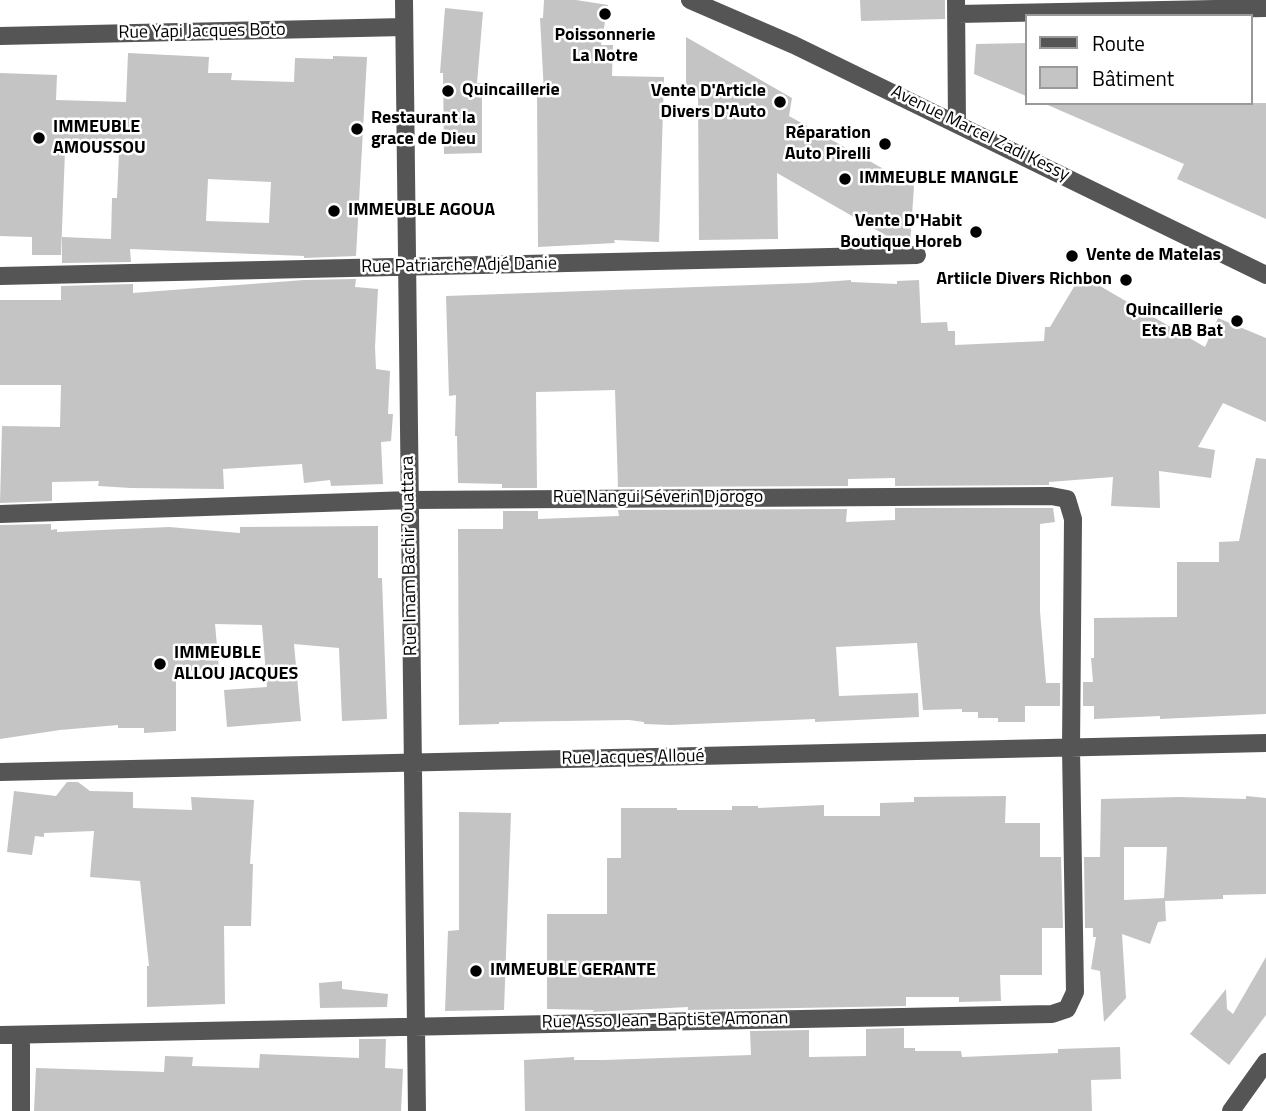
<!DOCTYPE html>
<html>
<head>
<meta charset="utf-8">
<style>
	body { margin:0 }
	#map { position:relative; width:1266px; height:1111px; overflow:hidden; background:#fff; font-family:"Titillium Web",sans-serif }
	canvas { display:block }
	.legend { position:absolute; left:1025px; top:14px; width:228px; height:91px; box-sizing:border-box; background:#fff; border:2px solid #999; margin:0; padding:9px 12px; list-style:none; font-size:21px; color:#000 }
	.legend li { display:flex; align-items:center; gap:14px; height:35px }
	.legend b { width:35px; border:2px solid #999 }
</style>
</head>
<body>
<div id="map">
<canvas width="1266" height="1111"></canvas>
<ul class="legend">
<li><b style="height:9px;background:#555"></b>Route</li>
<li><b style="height:19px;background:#c4c4c4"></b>Bâtiment</li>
</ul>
</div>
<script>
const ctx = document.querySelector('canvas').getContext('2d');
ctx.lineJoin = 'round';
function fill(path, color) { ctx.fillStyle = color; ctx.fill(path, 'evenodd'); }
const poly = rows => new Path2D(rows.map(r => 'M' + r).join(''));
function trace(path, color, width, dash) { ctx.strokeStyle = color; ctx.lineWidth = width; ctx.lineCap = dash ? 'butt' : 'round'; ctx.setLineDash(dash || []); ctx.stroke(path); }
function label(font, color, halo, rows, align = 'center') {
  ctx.font = font + ' "Titillium Web",sans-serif'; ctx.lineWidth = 5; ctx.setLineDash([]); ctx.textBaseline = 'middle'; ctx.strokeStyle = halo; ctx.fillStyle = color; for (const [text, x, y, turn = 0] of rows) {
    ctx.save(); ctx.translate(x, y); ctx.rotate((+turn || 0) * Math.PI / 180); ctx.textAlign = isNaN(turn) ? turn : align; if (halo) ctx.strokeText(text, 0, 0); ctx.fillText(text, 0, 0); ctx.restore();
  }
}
const building = poly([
	[544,0,576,0,608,5,601,45,613,45,612,76,664,77,659,242,614,240,615,243,538,247,537,93,544,93,540,18,543,18],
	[860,0,945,0,945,19,861,21],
	[445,8,483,12,477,83,482,83,482,153,444,154,443,73,440,73],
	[686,37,792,98,789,116,914,186,910,244,901,244,777,173,778,239,699,240,698,92,686,92],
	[1026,43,1026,96,974,74,976,44],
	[128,53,209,57,208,73,232,73,231,80,294,82,295,58,333,59,333,56,367,57,356,256,304,258,304,256,130,249,131,262,62,263,62,237,111,239,112,198,117,198,119,153,65,151,61,255,32,255,32,237,0,236,0,73,57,75,56,100,126,102],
	[208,179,271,182,269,223,206,221],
	[1043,103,1266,103,1266,219,1177,179,1184,164],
	[1081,275,1205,347,1218,318,1266,338,1266,422,1223,403,1198,447,1215,450,1211,478,1159,471,1160,508,1111,506,1113,477,1049,482,1049,485,895,486,895,478,848,479,848,486,618,487,615,390,536,392,537,488,502,488,502,484,458,483,457,436,455,436,456,395,449,396,446,296,808,283,851,280,851,282,897,284,897,281,919,280,921,323,947,322,948,331,955,331,955,345,1044,341,1045,327,1050,327],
	[356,279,355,287,378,289,375,347,376,369,390,371,388,414,393,414,391,441,381,442,383,484,331,486,330,480,304,483,302,464,223,469,224,489,131,488,98,486,99,481,52,482,52,501,0,503,2,426,60,427,61,385,0,385,0,300,61,300,61,286,133,284,133,293,304,280],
	[1256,458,1266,459,1266,714,1160,719,1160,716,1094,719,1094,706,1083,706,1083,682,1093,682,1091,658,1094,658,1094,618,1177,617,1177,562,1219,562,1219,542,1239,541],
	[895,508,1053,508,1055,522,1040,524,1040,611,1046,683,1060,683,1060,706,1025,706,1025,722,998,722,998,718,978,718,978,712,962,712,962,709,923,710,917,643,836,647,839,696,918,693,919,717,815,722,815,719,670,725,644,724,644,722,629,720,499,722,499,724,459,725,458,529,503,529,503,511,538,511,538,519,619,516,618,510,847,509,846,522,895,520],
	[51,524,51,530,57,529,57,532,169,527,240,533,240,527,378,526,378,578,382,578,387,719,342,721,339,648,294,644,301,721,227,727,224,690,267,687,262,625,215,624,219,668,176,672,176,731,144,733,144,728,118,728,118,725,60,730,0,739,0,525],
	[67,782,78,782,90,791,133,792,133,808,192,810,191,797,254,800,250,864,253,864,251,926,224,926,225,1004,147,1007,147,966,149,966,140,881,90,877,94,831,44,833,44,837,35,836,32,855,7,852,14,791,56,796],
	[1006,796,1005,823,1040,823,1040,857,1061,857,1063,928,1042,928,1042,975,1000,975,1001,1001,959,1002,959,997,906,997,906,1006,688,1010,688,1007,593,1012,594,1010,547,1009,547,914,607,914,607,858,621,858,621,808,677,808,677,810,732,810,732,806,758,806,758,808,824,805,824,816,880,816,880,803,914,802,914,797],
	[1246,796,1266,798,1266,894,1223,895,1223,899,1165,901,1166,921,1158,922,1150,944,1122,934,1126,998,1104,1022,1100,971,1091,969,1096,937,1093,937,1093,928,1085,928,1084,857,1100,857,1101,799,1179,797,1246,799],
	[1124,847,1167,847,1164,898,1124,900],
	[459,812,511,813,504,1010,445,1011,448,931,459,930],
	[1266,957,1266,1015,1229,1065,1190,1034,1226,989,1227,1009,1233,1014],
	[342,981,342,989,388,994,387,1007,320,1008,319,983],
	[904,1028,904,1048,915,1048,915,1051,961,1051,962,1057,1058,1053,1058,1049,1120,1047,1121,1079,1091,1080,1092,1111,525,1111,524,1060,574,1057,574,1060,604,1060,751,1055,750,1031,809,1030,809,1057,866,1056,866,1029],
	[359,1039,386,1039,385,1068,403,1069,401,1111,34,1111,36,1068,164,1072,165,1056,193,1057,192,1066,259,1068,260,1054,359,1058]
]);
const minor = poly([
	[404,0,417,1111],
	[690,0,794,45,1266,275],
	[956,0,957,123],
	[957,14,1266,8],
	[0,36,404,27],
	[0,276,917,255],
	[0,514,410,500,1051,496,1067,499,1073,519,1071,748,1075,992,1067,1009,1052,1014,0,1035],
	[0,772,1266,743],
	[21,1035,21,1111],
	[1231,1111,1266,1062]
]);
const markers = [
	[605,14,7,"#000"],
	[448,91,7,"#000"],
	[780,102,7,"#000"],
	[357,129,7,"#000"],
	[39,138,7,"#000"],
	[885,144,7,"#000"],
	[845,179,7,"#000"],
	[334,211,7,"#000"],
	[976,232,7,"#000"],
	[1072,256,7,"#000"],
	[1126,280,7,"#000"],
	[1237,321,7,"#000"],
	[160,664,7,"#000"],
	[476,971,7,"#000"]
];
const streetNames = [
	["Rue Yapi Jacques Boto",202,32,-1],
	["Avenue Marcel Zadi Kessy",980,134,26],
	["Rue Patriarche Adjé Danie",459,266,-1],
	["Rue Nangui Séverin Djorogo",658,498],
	["Rue Imam Bachir Ouattara",410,556,-91],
	["Rue Jacques Alloué",633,758,-1],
	["Rue Asso Jean-Baptiste Amonan",665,1021,-1]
];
const poiNames = [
	["Poissonnerie",605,36,"center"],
	["La Notre",605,57,"center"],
	["Quincaillerie",462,91],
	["Vente D'Article",766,92,"right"],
	["Divers D'Auto",766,113,"right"],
	["Restaurant la",371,119],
	["grace de Dieu",371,140],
	["IMMEUBLE",53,128],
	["AMOUSSOU",53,149],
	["Réparation",871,134,"right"],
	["Auto Pirelli",871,155,"right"],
	["IMMEUBLE MANGLE",859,179],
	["IMMEUBLE AGOUA",348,211],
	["Vente D'Habit",962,222,"right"],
	["Boutique Horeb",962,243,"right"],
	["Vente de Matelas",1086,256],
	["Artiicle Divers Richbon",1112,280,"right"],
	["Quincaillerie",1223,311,"right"],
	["Ets AB Bat",1223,332,"right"],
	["IMMEUBLE",174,654],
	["ALLOU JACQUES",174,675],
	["IMMEUBLE GERANTE",490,971]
];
fill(building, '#c4c4c4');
trace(minor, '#555', 18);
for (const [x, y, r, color] of markers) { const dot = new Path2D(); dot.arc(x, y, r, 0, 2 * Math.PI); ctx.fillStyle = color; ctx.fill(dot); trace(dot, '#fff', 2.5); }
label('18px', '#000', '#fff', streetNames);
label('bold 18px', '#000', '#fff', poiNames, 'left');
</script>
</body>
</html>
